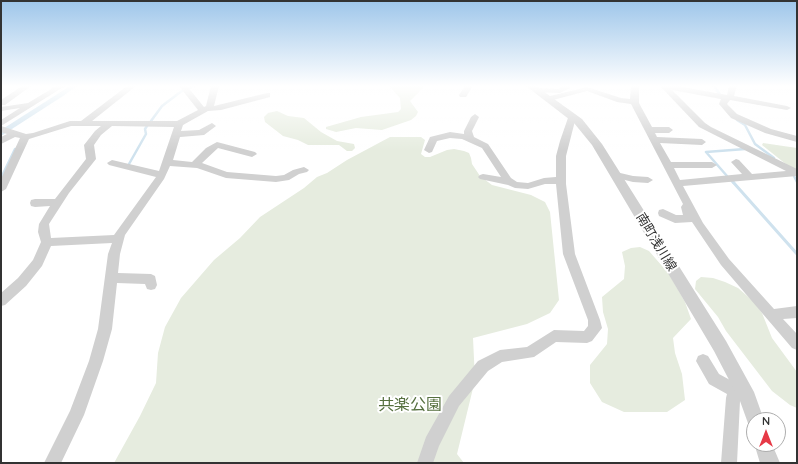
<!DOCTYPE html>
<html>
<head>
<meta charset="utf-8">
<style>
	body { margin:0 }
	#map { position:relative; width:798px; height:464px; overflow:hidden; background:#fff; font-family:Quicksand,sans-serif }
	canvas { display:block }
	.frame { position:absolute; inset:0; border:2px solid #333; pointer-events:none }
	.north { position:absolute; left:746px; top:412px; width:40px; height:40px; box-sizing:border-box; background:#fff; border:1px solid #adadad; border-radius:50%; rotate:0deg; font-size:11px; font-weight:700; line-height:16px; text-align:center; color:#333 }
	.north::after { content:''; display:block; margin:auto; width:14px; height:18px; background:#e63946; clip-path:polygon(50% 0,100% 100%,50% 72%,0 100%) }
</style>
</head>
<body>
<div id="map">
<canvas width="798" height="464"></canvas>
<div class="frame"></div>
<div class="north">N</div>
</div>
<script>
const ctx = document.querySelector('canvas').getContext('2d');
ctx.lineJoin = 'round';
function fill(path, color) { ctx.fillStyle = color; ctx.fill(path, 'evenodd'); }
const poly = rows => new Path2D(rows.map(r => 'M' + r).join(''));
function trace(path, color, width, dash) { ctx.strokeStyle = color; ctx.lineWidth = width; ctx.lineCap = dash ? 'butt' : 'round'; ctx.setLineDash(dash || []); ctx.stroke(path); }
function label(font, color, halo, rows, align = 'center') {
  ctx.font = font + ' Quicksand,"Noto Sans JP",sans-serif'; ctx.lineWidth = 4; ctx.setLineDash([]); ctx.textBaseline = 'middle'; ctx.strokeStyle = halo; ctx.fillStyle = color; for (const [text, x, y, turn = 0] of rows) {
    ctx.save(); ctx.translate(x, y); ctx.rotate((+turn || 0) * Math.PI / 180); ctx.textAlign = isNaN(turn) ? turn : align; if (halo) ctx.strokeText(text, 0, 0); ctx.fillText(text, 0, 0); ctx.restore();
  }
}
const green = poly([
	[389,86,425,86,410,101,418,112,416,116,411,120,382,130,356,128,336,132,326,129,326,127,361,117,398,112,401,109,400,98],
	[277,111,288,116,304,118,321,132,337,141,354,144,355,148,352,151,347,151,339,145,308,145,298,140,283,136,265,122,264,117,268,113],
	[390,137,421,137,425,140,421,154,425,157,430,157,447,150,454,149,464,151,469,153,471,158,472,164,480,176,492,185,531,195,545,202,550,212,559,300,550,313,527,324,473,338,475,380,457,454,464,463,114,463,140,416,156,383,158,353,165,327,181,298,214,260,240,238,260,217,304,188,317,177,327,173,347,160],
	[763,143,797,148,797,173,762,145],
	[640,247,649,251,669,274,685,302,691,319,673,338,675,353,682,374,685,400,667,412,624,412,602,402,590,383,590,365,607,344,608,329,603,312,602,297,624,279,625,266,622,252,631,248],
	[701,277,713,278,725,282,738,288,753,301,762,313,772,338,797,372,797,408,790,405,772,391,726,331,718,317,695,289,696,281]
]);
const water = poly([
	[70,86,77,86,63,96,1,136,1,130]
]);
const streamFar1 = poly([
	[714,86,721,96],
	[188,88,194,86],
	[737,120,745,125,755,144,774,158],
	[151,121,162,106,183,90],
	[129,164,146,134,145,129,147,126],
	[727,176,706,152,745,149],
	[794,176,797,182],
	[1,178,15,149],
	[732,181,734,183]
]);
const stream = poly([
	[733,182,797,254]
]);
const minor = poly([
	[22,86,31,86,5,105,1,105,1,100,22,86],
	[56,86,65,86,1,126,26,134,33,133,70,121,81,121,127,86,136,86,92,121,177,121,198,110,179,86,187,86,204,107,206,106,211,86,219,86,214,106,267,93,270,93,270,97,221,110,208,111,183,125,181,131,199,130,212,123,216,126,204,135,180,137,173,160,192,162,206,148,217,142,255,152,257,154,252,157,218,148,202,163,227,172,276,176,284,175,293,170,304,167,309,170,307,172,299,174,289,180,276,182,226,178,197,168,170,166,164,179,125,235,120,254,118,273,151,274,155,276,157,285,155,289,151,290,147,289,145,284,117,283,112,329,103,361,84,415,61,463,44,463,70,411,89,361,98,329,108,254,112,243,51,246,42,266,26,286,5,305,1,306,1,293,18,278,33,260,41,242,38,232,39,224,50,206,35,207,31,206,30,203,31,200,35,199,55,199,86,159,84,145,95,131,101,126,71,126,29,139,6,189,1,192,1,179,20,138,15,137,1,144,1,137,7,134,1,132,1,120,20,108,1,111,1,107,28,103,56,86],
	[112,126,174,127,159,171,112,160,107,163,109,165,156,177,114,235,51,238,49,224,69,193,96,159,94,145,101,135,112,126],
	[465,86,473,86,466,97,460,97,459,95,465,86],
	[562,86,570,86,570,88,560,93,536,92,532,90,536,88,559,89,562,86],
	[631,86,639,86,639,103,652,127,669,127,673,130,669,133,655,133,657,137,702,139,706,142,702,145,660,143,671,162,712,162,717,165,712,168,674,168,680,180,742,174,731,162,736,159,739,160,752,174,786,171,699,127,660,86,677,86,727,95,729,86,737,86,734,96,787,106,791,108,787,110,730,100,727,104,737,114,771,129,797,136,797,142,765,133,731,118,719,104,721,99,672,90,705,123,711,127,797,169,797,176,683,186,703,223,729,259,774,309,797,306,797,318,783,319,797,334,797,350,792,348,721,265,692,222,675,223,659,216,658,213,659,210,663,209,676,215,683,215,681,207,683,204,631,104,617,102,587,91,549,101,545,99,546,97,587,87,621,98,630,99,631,86],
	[475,114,479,117,472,131,474,137,488,144,511,178,517,182,528,183,544,178,556,177,556,156,560,141,569,115,572,114,576,117,566,156,566,184,575,254,600,320,602,328,592,341,587,343,556,342,534,357,502,362,488,371,459,406,439,446,433,463,417,463,426,437,449,396,478,361,500,350,527,347,554,330,584,331,588,326,588,320,563,254,556,184,545,184,528,189,515,188,508,185,480,179,478,177,480,175,483,174,501,177,482,148,462,139,450,138,437,141,432,152,429,153,424,150,430,137,450,132,464,134,464,131,471,117,475,114],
	[616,172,633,176,648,177,653,180,648,183,633,182,613,177,611,175,616,172],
	[703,354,708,356,719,374,730,380,748,384,750,389,748,394,740,401,737,463,721,463,726,398,727,394,709,384,696,361,698,356,703,354]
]);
const tertiary = poly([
	[526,86,536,86,582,119,602,144,726,341,754,392,764,420,754,420,754,429,749,426,740,401,714,351,592,145,574,123,526,86],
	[754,443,772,444,780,463,760,463,754,443]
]);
const streetNames = [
	["南町浅川線",656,242,59]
];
const nearParknames = [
	["共楽公園",410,405]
];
fill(green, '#e6ecdf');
fill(water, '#cfe2ee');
trace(streamFar1, '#cfe2ee', 2.5);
trace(stream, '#cfe2ee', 3);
fill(minor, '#d0d0d0');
fill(tertiary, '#d0d0d0');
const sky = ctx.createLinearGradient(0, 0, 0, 151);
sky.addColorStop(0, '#9ec6ea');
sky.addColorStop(0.57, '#fff');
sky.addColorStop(1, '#ffffff00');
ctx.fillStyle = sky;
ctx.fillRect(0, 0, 798, 151);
label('13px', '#333', '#fff', streetNames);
label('16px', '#56703f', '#fff', nearParknames);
</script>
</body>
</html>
